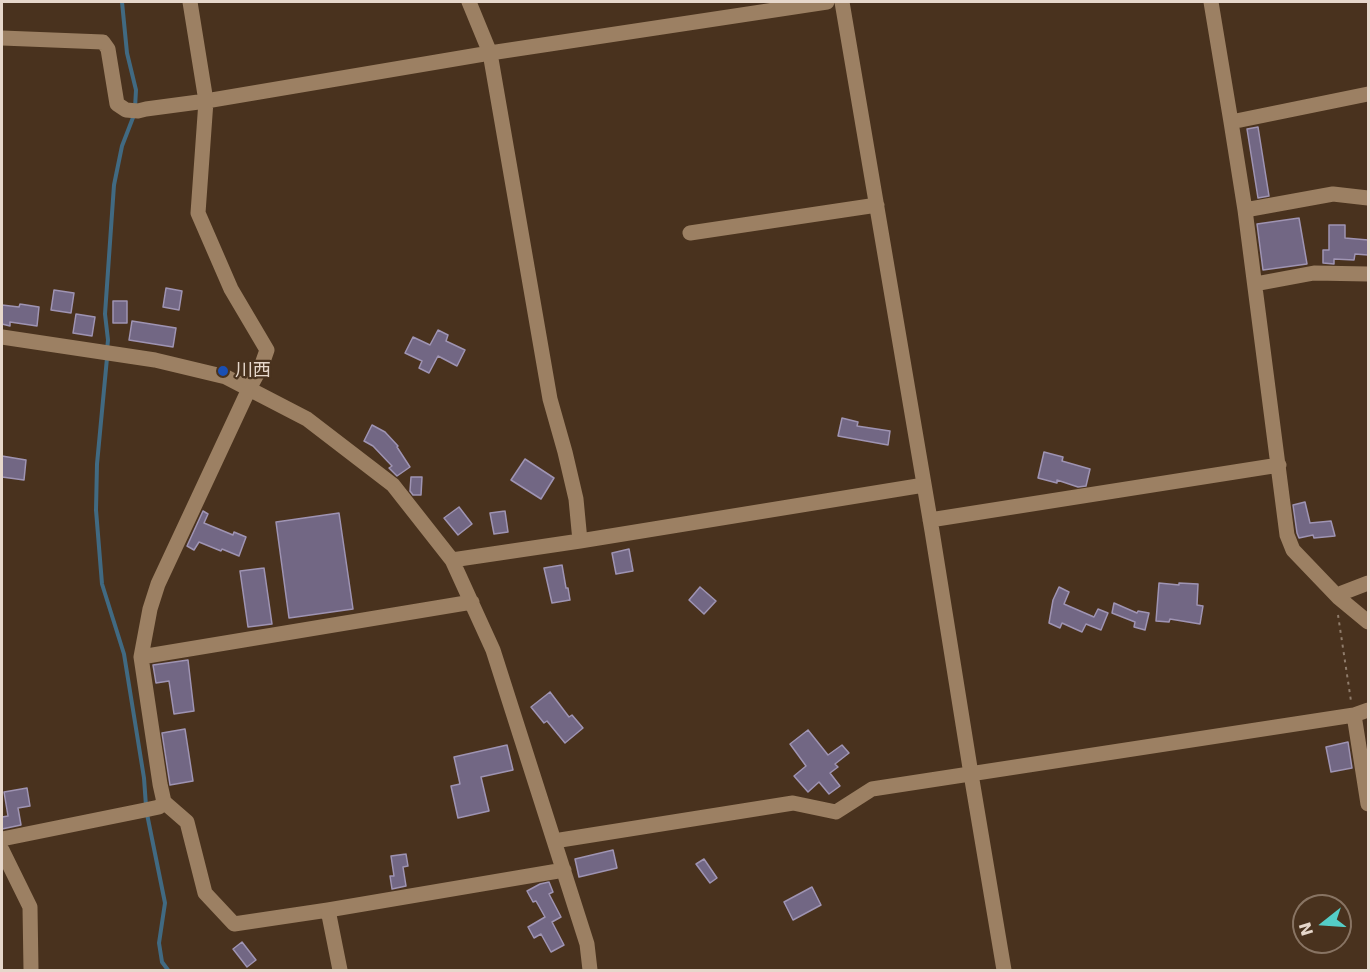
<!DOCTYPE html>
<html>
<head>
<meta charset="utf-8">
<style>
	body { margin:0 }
	#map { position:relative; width:1370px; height:972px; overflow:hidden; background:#49321e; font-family:"DejaVu Sans",sans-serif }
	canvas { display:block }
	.frame { position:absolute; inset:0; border:3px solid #e6d7cb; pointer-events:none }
	.north { position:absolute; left:1292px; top:894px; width:60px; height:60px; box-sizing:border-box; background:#49321e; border:2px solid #887463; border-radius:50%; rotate:253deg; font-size:16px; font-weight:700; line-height:24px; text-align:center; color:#e6d7cb }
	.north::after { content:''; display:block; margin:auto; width:21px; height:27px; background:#54cdc7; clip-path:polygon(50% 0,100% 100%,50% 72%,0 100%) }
</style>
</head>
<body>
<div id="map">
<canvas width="1370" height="972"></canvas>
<div class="frame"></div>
<div class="north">N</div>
</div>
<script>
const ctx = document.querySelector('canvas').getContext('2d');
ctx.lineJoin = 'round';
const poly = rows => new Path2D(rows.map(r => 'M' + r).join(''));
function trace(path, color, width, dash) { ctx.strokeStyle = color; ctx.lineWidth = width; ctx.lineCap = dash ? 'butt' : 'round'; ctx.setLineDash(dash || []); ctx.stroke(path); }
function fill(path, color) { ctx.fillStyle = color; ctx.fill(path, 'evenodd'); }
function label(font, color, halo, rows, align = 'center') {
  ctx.font = font + ' "DejaVu Sans","Noto Sans JP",sans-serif'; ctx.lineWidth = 4.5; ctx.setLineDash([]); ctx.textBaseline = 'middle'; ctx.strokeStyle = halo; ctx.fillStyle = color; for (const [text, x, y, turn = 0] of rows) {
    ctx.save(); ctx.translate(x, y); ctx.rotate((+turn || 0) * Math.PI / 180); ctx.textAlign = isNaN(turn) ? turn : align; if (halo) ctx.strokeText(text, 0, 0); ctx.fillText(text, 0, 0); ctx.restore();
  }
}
const stream = poly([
	[122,2,127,53,136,90,135,108],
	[107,350,108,340,105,314,114,185,122,146,134,115],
	[107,358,97,464,96,510,102,584,124,654,144,778,146,806],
	[147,814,165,903,159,943,162,962,168,970]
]);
const building = poly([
	[1258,127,1269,196,1258,198,1247,129,1258,127],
	[1299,218,1307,264,1263,270,1257,224,1299,218],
	[1329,225,1345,225,1345,238,1368,240,1368,255,1355,254,1354,260,1334,259,1334,264,1323,263,1323,250,1329,250,1329,225],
	[166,288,182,291,179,310,163,307,166,288],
	[54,290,74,293,71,313,51,310,54,290],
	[113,301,127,301,127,323,113,323,113,301],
	[20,304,39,307,37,326,10,322,10,326,2,324,2,305,19,307,20,304],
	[76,314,95,317,92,336,73,333,76,314],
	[132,321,176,328,173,347,129,340,132,321],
	[438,330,448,335,446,341,465,350,457,366,438,356,429,373,419,368,422,361,405,353,413,337,430,345,438,330],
	[842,418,858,422,857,426,890,431,888,445,838,436,842,418],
	[372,425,385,432,398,446,397,447,410,467,397,476,389,468,392,466,373,446,364,441,372,425],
	[1044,452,1063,457,1062,461,1090,469,1086,486,1078,487,1057,480,1057,483,1038,478,1044,452],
	[2,456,26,460,24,480,2,477,2,456],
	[525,459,554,478,541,499,511,480,525,459],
	[411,477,422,477,421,495,413,495,410,491,411,477],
	[1305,502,1310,523,1331,521,1335,536,1314,538,1313,535,1299,538,1297,533,1293,505,1305,502],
	[459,507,472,524,458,535,444,518,459,507],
	[203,511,208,514,204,523,233,535,234,532,246,537,239,556,222,549,221,551,199,542,194,550,187,546,203,511],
	[505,511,508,532,494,534,490,513,505,511],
	[339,513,353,609,289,618,276,522,339,513],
	[629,549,633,571,616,574,612,553,629,549],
	[562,565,566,588,568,588,570,600,552,603,544,568,562,565],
	[264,568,272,624,248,627,240,571,264,568],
	[1159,583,1179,585,1179,583,1198,584,1197,605,1203,606,1200,624,1170,619,1169,622,1156,621,1159,583],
	[700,587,716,601,704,614,689,600,700,587],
	[1059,587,1069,592,1064,604,1094,617,1098,609,1108,613,1101,630,1086,624,1082,632,1062,623,1060,628,1049,623,1053,600,1059,587],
	[1114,603,1137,613,1138,611,1149,613,1145,630,1134,627,1135,622,1112,613,1114,603],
	[188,660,194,711,174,714,169,681,156,683,153,665,188,660],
	[550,692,569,717,572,715,583,728,565,743,547,721,544,723,531,707,550,692],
	[185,729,193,781,170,785,162,733,185,729],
	[808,730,828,755,842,745,849,753,835,764,838,767,830,773,840,786,829,794,819,782,808,792,794,776,806,766,790,744,808,730],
	[1348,742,1352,768,1331,772,1326,747,1348,742],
	[507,745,513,770,481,777,489,811,458,818,451,786,460,784,454,757,507,745],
	[27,788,30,806,18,808,21,825,2,829,2,817,8,816,4,792,27,788],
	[613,850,617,868,579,877,575,859,613,850],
	[406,854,408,866,403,867,406,886,392,889,390,876,394,876,391,856,406,854],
	[704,859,717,878,710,883,696,864,704,859],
	[549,882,553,892,549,894,561,917,552,922,564,945,551,952,541,934,534,938,528,927,545,917,536,901,533,902,527,891,540,884,549,882],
	[812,887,821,905,793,920,784,902,812,887],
	[242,942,256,960,247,967,233,949,242,942]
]);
const path = poly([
	[1338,615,1351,701]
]);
const minor = poly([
	[190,2,206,101,198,213,231,289,267,350,261,367,249,389,158,584,150,609,141,657,160,784,164,802,187,822,205,893,234,924,328,910,564,870],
	[469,2,490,53,550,399,565,452,576,499,580,541],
	[842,2,932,531,971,774,1004,970],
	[1211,2,1231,122,1245,210,1287,535,1293,550,1339,598,1368,622],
	[2,38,103,42,108,49,117,104,126,110,138,111,146,109,206,101,490,53,827,2],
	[1231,122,1368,94],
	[1245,210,1333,194,1368,198],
	[690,233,877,205],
	[1255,284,1314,273,1368,274],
	[2,337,155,360,226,377,307,419,393,485,452,560,493,650,587,944,590,970],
	[930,520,1279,465],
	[452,560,580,541,924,485],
	[1338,597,1342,593,1368,583],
	[141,657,472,602],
	[1354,715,1368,804],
	[2,839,145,810,159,807,164,802],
	[554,841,793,803,836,812,872,789,1354,715,1368,710],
	[2,850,30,907,31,970],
	[328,910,340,970]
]);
const markers = [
	[223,371,6,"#1a4fb4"]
];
const poiNames = [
	["川西",235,371]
];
trace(stream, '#416a82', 4);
fill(building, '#726784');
trace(building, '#9f94b3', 1.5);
trace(path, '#8f7c6b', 2, [3, 4.5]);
trace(minor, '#9c8063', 15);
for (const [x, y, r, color] of markers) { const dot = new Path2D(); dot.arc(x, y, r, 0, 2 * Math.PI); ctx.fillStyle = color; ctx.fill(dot); trace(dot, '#49321e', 2); }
label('18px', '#e6d7cb', '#49321e', poiNames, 'left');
</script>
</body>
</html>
